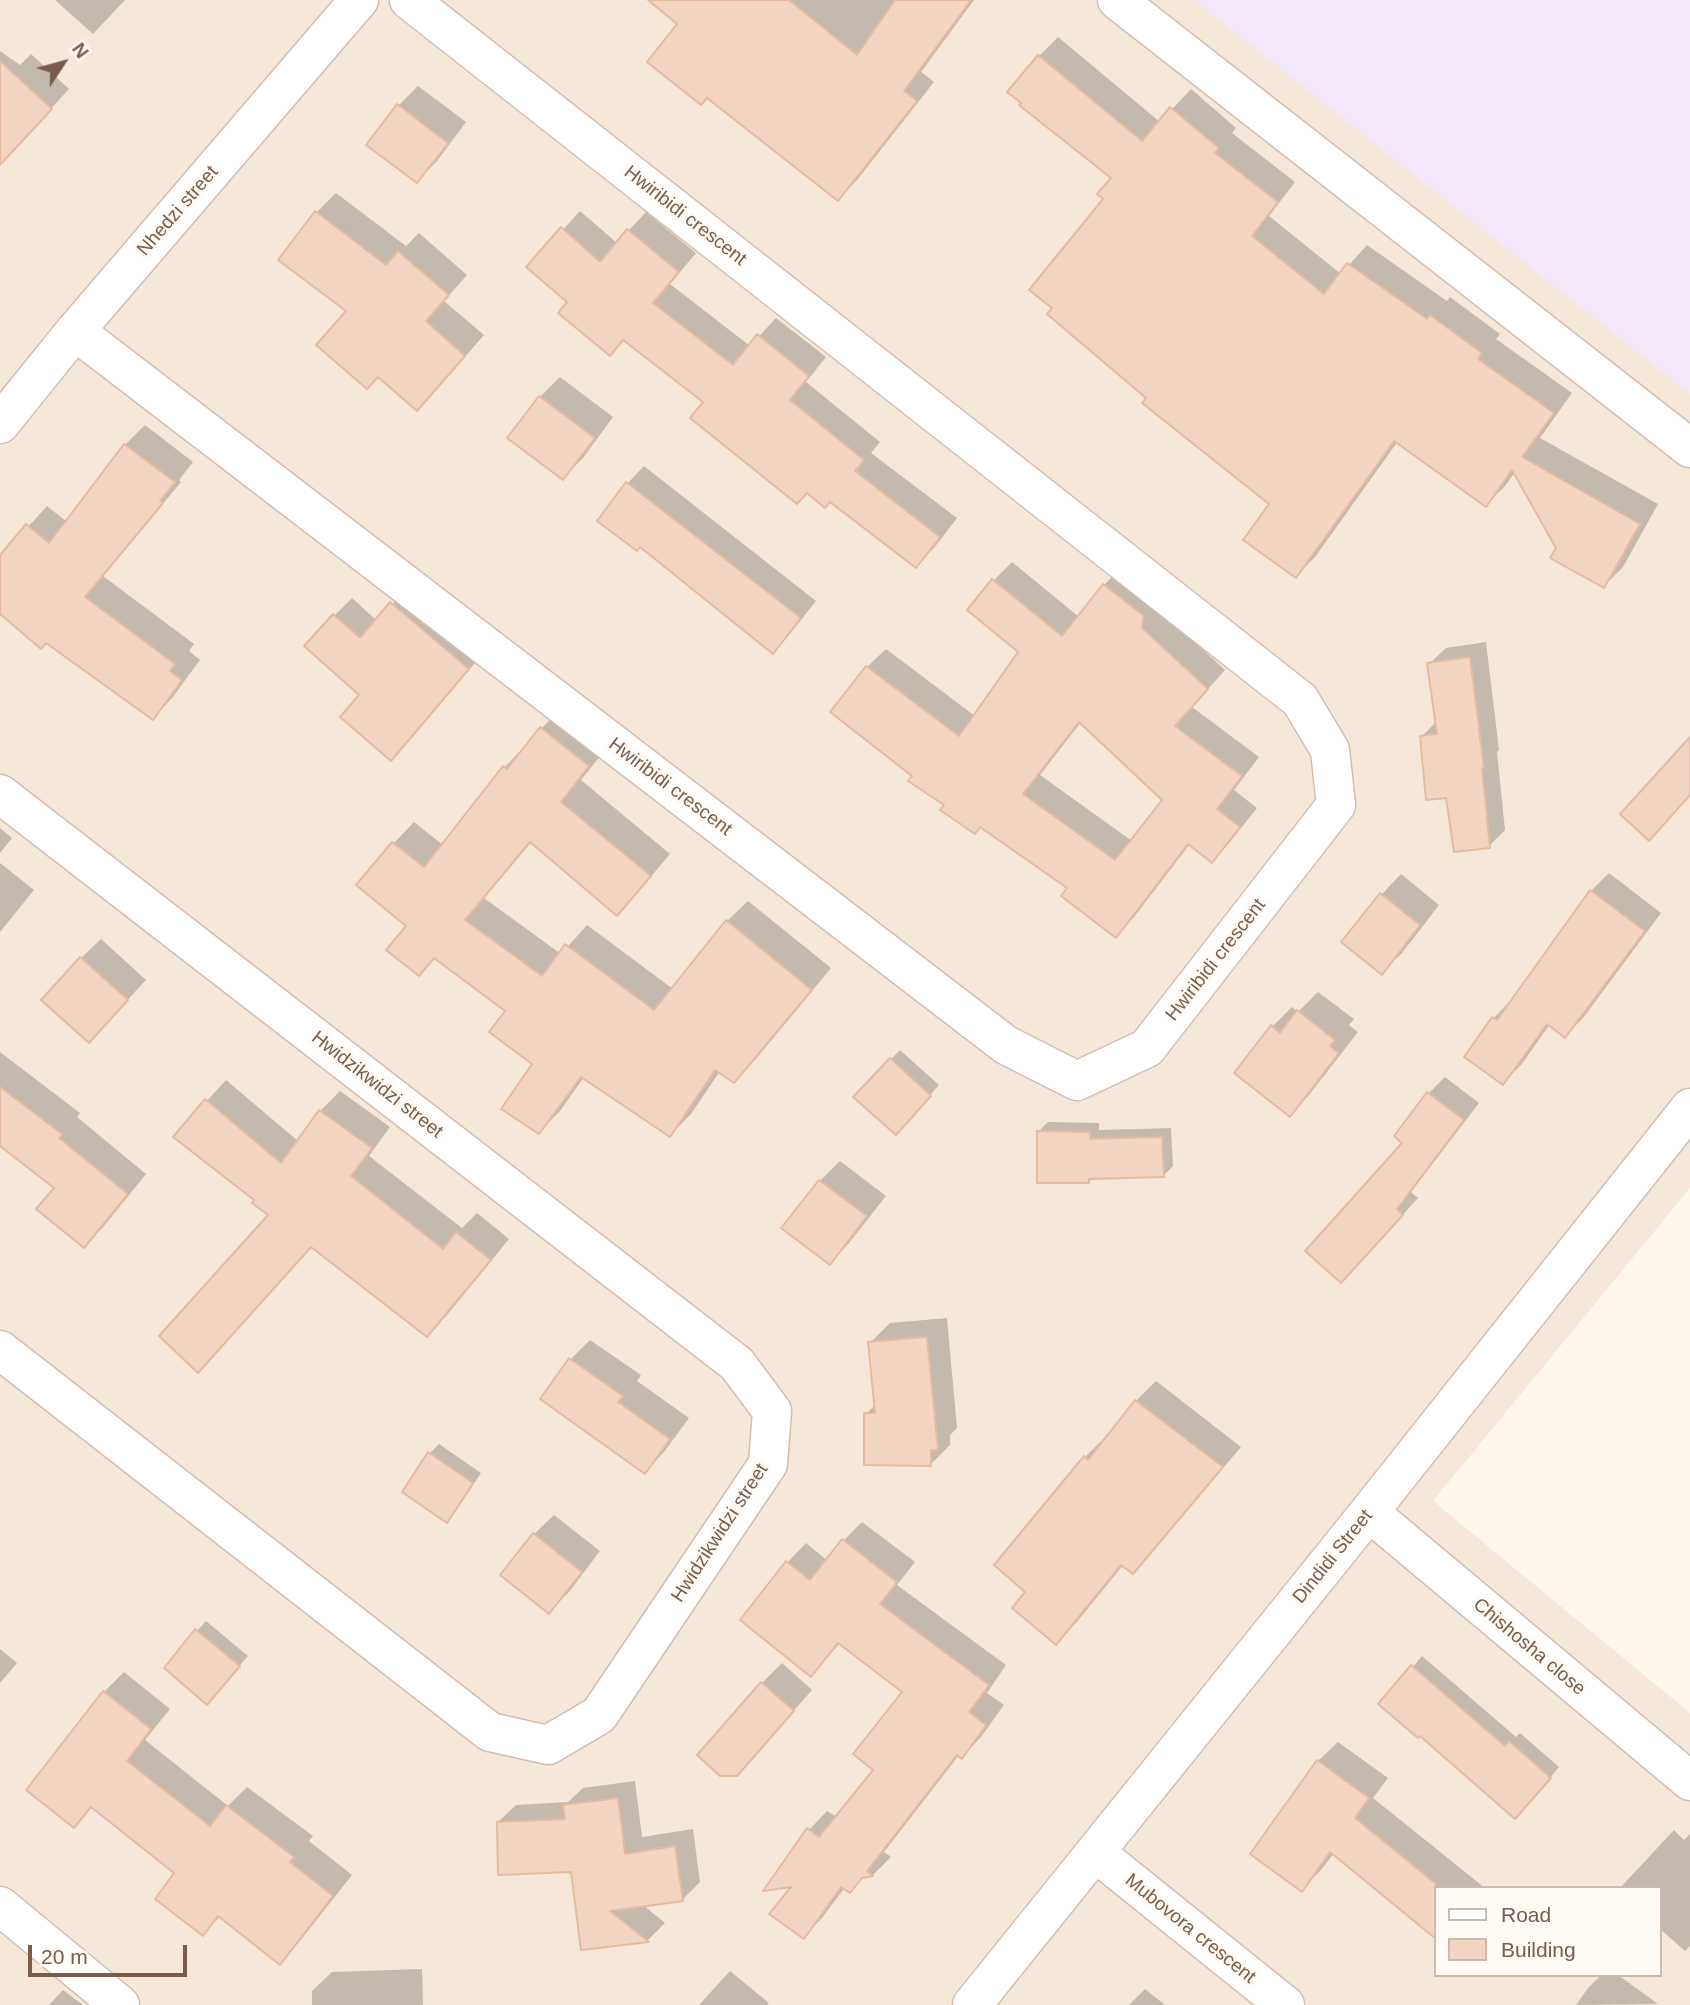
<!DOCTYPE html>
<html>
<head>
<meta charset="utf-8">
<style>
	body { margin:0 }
	#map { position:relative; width:1690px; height:2005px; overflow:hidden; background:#fdf6ec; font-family:Arial,sans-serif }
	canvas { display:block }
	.legend { position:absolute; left:1434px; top:1886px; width:228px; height:91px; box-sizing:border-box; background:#fffaf3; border:2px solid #cabbb1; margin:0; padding:9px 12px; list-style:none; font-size:21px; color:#7a5c4d }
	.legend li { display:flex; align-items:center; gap:14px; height:35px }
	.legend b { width:35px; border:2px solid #cabbb1 }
	.north { position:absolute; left:28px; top:28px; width:70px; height:70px; -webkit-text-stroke:5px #fffaf3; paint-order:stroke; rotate:54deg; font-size:19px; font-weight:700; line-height:28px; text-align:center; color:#7a5c4d }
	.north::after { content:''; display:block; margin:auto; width:24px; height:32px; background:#7a5c4d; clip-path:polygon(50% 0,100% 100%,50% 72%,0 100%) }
	.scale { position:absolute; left:28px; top:1945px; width:159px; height:32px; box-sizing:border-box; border:4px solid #7a5c4d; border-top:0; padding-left:9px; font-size:21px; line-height:24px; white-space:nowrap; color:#7a5c4d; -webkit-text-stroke:5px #fffaf3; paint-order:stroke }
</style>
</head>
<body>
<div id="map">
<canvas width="1690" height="2005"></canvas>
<ul class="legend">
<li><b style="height:9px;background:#fff"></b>Road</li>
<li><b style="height:19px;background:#f3d5c3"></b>Building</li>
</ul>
<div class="north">N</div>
<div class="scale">20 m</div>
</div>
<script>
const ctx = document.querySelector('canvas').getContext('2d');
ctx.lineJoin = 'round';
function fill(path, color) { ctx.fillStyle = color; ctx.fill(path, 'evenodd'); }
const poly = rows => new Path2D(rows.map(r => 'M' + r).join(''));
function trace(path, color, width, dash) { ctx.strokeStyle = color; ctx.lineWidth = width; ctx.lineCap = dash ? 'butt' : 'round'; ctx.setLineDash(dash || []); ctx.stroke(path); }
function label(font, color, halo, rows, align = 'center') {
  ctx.font = font + ' Arial,sans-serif'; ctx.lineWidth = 6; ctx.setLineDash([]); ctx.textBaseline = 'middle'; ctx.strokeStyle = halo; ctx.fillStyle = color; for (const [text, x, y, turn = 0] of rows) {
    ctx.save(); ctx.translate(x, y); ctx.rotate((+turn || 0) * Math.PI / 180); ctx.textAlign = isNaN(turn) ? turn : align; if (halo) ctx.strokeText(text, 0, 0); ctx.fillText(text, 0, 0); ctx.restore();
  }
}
const residential = poly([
	[0,0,1690,0,1690,1188,1433,1501,1690,1713,1690,2005,0,2005],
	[1436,1888,1660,1888,1660,1975,1436,1975]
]);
const education = poly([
	[1194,0,1690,0,1690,394]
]);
const shadow = poly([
	[55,0,125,0,93,34],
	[651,0,974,0,921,72,934,82,857,180,838,199,707,96,680,24],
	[1058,37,1160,122,1191,89,1236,128,1232,133,1295,182,1269,216,1341,274,1367,245,1447,301,1450,297,1500,334,1496,339,1572,393,1540,438,1658,504,1623,567,1604,586,1558,548,1515,472,1505,486,1486,505,1398,441,1315,557,1296,576,1271,503,1149,397,1105,198,1113,178,1039,56],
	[0,51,20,65,31,54,69,89,0,164],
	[418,86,466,122,437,161,417,181,398,106],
	[336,193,406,246,419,233,467,275,444,301,484,335,437,389,417,409,379,375,348,311,316,213],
	[580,211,617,243,646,212,696,253,670,284,750,346,776,318,826,357,806,382,880,442,871,453,957,518,934,548,916,566,624,339,610,353,569,302,529,267],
	[560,377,613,417,583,458,563,478,510,437,540,397],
	[145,425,193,462,179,480,181,482,103,576,194,644,189,651,200,660,172,698,153,718,47,641,0,612,0,558,47,506,67,522,125,445],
	[644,466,816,601,789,635,773,651,641,545,599,520,628,483],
	[1012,562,1079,617,1104,585,1122,567,1160,610,1225,670,1192,707,1259,757,1234,790,1257,808,1230,842,1212,861,1190,844,1134,917,1116,935,1070,888,981,825,946,804,914,775,867,667,886,649,975,716,1020,651,969,610,994,580],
	[1081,722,1164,799,1132,841,1040,775],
	[409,586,485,651,409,741,391,758,334,616,352,598,377,621],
	[1486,642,1499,750,1497,752,1505,830,1489,846,1448,796,1422,736,1437,721,1429,664,1446,648],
	[562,707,609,745,581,780,670,854,637,893,617,914,532,841,484,898,561,954,587,925,673,989,727,921,748,901,831,968,755,1060,734,1081,720,1071,691,1114,670,1135,584,1077,560,1111,539,1132,534,1063,508,1010,436,957,419,974,408,926,359,885,394,843,414,822,443,845,505,767],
	[0,828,12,838,0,853],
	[0,863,34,890,0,932],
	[1609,873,1661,913,1583,1018,1565,1036,1550,1024,1521,1065,1503,1083,1466,1056,1494,1018,1511,1000,1591,891],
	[1401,874,1439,905,1402,953,1382,972,1344,942,1382,894],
	[101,939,146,980,108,1021,81,958],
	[1318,992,1354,1019,1349,1025,1358,1032,1309,1095,1290,1115,1272,1027,1292,1007,1298,1012],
	[900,1050,939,1085,905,1124,891,1059],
	[0,1052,80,1113,77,1117,146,1174,104,1226,84,1246,56,1188,0,1144],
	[1445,1077,1479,1103,1411,1192,1418,1198,1357,1265,1405,1142,1429,1093],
	[226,1080,298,1141,320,1111,340,1091,390,1127,369,1156,462,1228,477,1213,509,1239,447,1315,427,1335,271,1215,257,1200,175,1136],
	[1048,1122,1099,1123,1099,1130,1171,1128,1173,1166,1164,1175,1094,1177,1089,1182,1039,1131],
	[840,1161,886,1196,849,1243,830,1263,820,1181],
	[947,1318,957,1428,950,1435,950,1445,930,1465,866,1414,876,1404,870,1343,890,1323],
	[590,1340,641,1375,637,1381,689,1418,664,1452,645,1472,570,1360],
	[1156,1381,1241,1447,1152,1552,1133,1572,1124,1564,1076,1623,1056,1642,1085,1457,1105,1437,1107,1439,1136,1401],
	[439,1444,481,1473,456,1511,447,1521,404,1492,430,1453],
	[554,1515,600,1551,569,1592,549,1611,534,1534],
	[862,1522,915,1562,897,1585,1006,1665,987,1693,1004,1705,980,1738,962,1757,959,1755,884,1852,891,1857,873,1875,865,1876,850,1891,845,1887,822,1918,804,1936,795,1885,809,1830,827,1811,837,1817,875,1769,905,1692,841,1642,811,1675,742,1620,788,1562,806,1543,828,1561,844,1540],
	[206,1621,248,1656,216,1693,197,1631],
	[0,1649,17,1663,0,1683],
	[1422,1656,1516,1737,1520,1733,1559,1767,1525,1807,1381,1704],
	[782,1663,812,1690,756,1754,762,1683],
	[124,1672,170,1709,145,1740,228,1806,247,1787,313,1836,309,1841,352,1875,299,1942,280,1962,221,1916,203,1933,177,1873,93,1806,74,1826,28,1790,104,1692],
	[1338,1742,1388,1778,1373,1798,1485,1888,1436,1888,1436,1936,1334,1853,1321,1870,1301,1890,1318,1761],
	[635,1781,642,1837,693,1829,700,1882,682,1900,643,1905,665,1923,648,1940,583,1948,573,1870,498,1822,516,1805,568,1802,583,1788],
	[1674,1830,1684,1840,1690,1834,1690,1946,1685,1951,1660,1929,1660,1888,1620,1888],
	[422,1969,423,2005,312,2005,312,1991,332,1972],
	[730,1971,769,2003,767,2005,699,2005],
	[1601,1975,1618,1975,1658,2004,1576,2005,1588,1988],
	[1145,1989,1165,2005,1129,2005],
	[63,1990,83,2005,49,2005]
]);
const building = poly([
	[648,0,789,0,857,55,895,0,971,0,904,91,917,101,838,201,707,98,701,105,647,62,677,24,648,0],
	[1038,55,1142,141,1170,107,1219,148,1215,153,1278,202,1252,236,1324,294,1347,263,1427,319,1430,315,1482,353,1478,359,1554,413,1522,457,1640,524,1604,588,1550,558,1556,548,1512,470,1486,507,1394,441,1296,578,1243,540,1269,504,1142,403,1146,398,1047,314,1052,308,1029,290,1103,199,1097,194,1111,178,1019,105,1021,103,1007,92,1038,55],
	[0,61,52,109,0,165,0,61],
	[397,104,448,143,417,183,366,145,397,104],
	[315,211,386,265,398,251,449,295,426,321,465,356,417,411,378,377,367,389,316,345,346,311,278,260,315,211],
	[561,227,600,262,627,229,679,272,653,303,733,365,757,334,809,376,790,400,864,460,855,471,940,537,916,568,830,502,825,508,807,493,797,504,690,418,703,402,623,340,610,356,558,313,567,302,526,267,561,227],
	[539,396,595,438,563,480,507,438,539,396],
	[124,444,175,482,160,501,163,503,85,597,175,664,170,671,182,680,153,720,46,643,41,649,0,614,0,555,26,524,49,543,124,444],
	[626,482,801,618,773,654,640,547,637,551,597,521,626,482],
	[992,579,1062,636,1103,584,1144,616,1142,628,1208,689,1175,726,1242,776,1217,809,1240,827,1212,863,1188,844,1116,938,1061,896,1067,888,980,827,975,834,940,810,944,805,908,781,912,776,830,712,866,666,959,736,1018,652,967,610,992,579],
	[1079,722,1162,800,1115,860,1023,794,1079,722],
	[390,602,469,669,391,761,340,717,359,695,304,646,333,614,360,638,390,602],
	[1470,657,1484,768,1482,768,1490,848,1454,852,1446,798,1426,800,1420,736,1437,734,1427,663,1470,657],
	[540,727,589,766,561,802,651,876,617,916,530,842,465,920,542,976,565,944,654,1010,726,920,812,990,734,1083,715,1070,670,1137,581,1077,539,1134,501,1109,532,1064,489,1032,505,1011,434,958,419,976,386,950,406,926,356,885,392,842,424,867,503,766,507,769,540,727],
	[1690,737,1690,795,1649,841,1620,814,1690,737],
	[1590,890,1645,931,1565,1038,1547,1024,1503,1085,1464,1057,1492,1017,1497,1020,1590,890],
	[1380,893,1420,925,1382,975,1341,942,1380,893],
	[80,957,128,1000,89,1043,41,1000,80,957],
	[1297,1010,1335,1040,1330,1046,1339,1053,1290,1117,1234,1073,1271,1025,1280,1033,1297,1010],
	[890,1058,931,1096,896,1135,853,1097,890,1058],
	[0,1087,62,1134,59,1138,128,1194,84,1248,36,1209,54,1188,0,1146,0,1087],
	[1427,1092,1464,1120,1397,1209,1403,1215,1341,1283,1305,1251,1402,1143,1394,1136,1427,1092],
	[205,1099,281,1163,319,1110,372,1148,351,1176,443,1249,456,1232,491,1260,427,1337,311,1247,198,1373,159,1336,268,1215,252,1203,254,1200,173,1137,205,1099],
	[1037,1131,1090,1132,1090,1139,1162,1137,1164,1177,1089,1179,1089,1183,1037,1183,1037,1131],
	[819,1180,867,1216,830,1265,781,1228,819,1180],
	[927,1337,938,1450,931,1450,931,1466,864,1465,864,1413,875,1413,868,1342,927,1337],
	[569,1358,623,1396,618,1402,670,1439,645,1474,540,1399,569,1358],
	[1135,1400,1223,1467,1133,1574,1121,1565,1056,1645,1012,1608,1025,1592,994,1565,1084,1456,1088,1460,1135,1400],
	[428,1452,473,1483,447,1523,402,1492,428,1452],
	[533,1533,582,1572,549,1614,500,1575,533,1533],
	[842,1539,897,1582,880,1604,989,1685,969,1712,986,1725,962,1759,957,1755,867,1871,873,1876,862,1878,850,1893,841,1887,804,1939,769,1914,791,1887,763,1891,807,1828,819,1837,873,1770,853,1754,902,1692,838,1643,811,1677,740,1620,786,1561,810,1580,842,1539],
	[195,1629,240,1666,207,1705,164,1668,195,1629],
	[1411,1665,1505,1746,1509,1741,1551,1778,1515,1819,1420,1736,1418,1738,1378,1704,1411,1665],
	[761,1682,794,1711,737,1776,720,1776,697,1755,761,1682],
	[103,1691,151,1729,127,1761,210,1826,226,1805,294,1857,290,1862,333,1896,280,1965,218,1916,203,1936,155,1899,174,1873,91,1807,74,1828,26,1790,103,1691],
	[1317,1760,1369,1798,1355,1818,1436,1884,1436,1939,1330,1852,1302,1892,1250,1854,1317,1760],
	[618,1798,625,1854,675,1846,683,1901,610,1911,649,1942,581,1950,571,1872,498,1875,497,1822,565,1819,563,1805,618,1798]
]);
const minor = poly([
	[1117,0,1690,448],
	[75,331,1006,1045,1077,1081,1147,1048,1336,805,1330,750,1300,700,409,0],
	[0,424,75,331,359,0],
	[0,794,737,1364,772,1411,768,1464,599,1715,548,1745,490,1732,0,1350],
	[1369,1512,1690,1781],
	[1096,1853,1285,2005],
	[0,1906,120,2005],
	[972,2005,1369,1512,1690,1108]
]);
const streetNames = [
	["Nhedzi street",178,211,-49],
	["Hwiribidi crescent",685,216,38],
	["Hwiribidi crescent",670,787,37],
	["Hwiribidi crescent",1216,960,-52],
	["Hwidzikwidzi street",377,1085,38],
	["Hwidzikwidzi street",720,1533,-57],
	["Dindidi Street",1333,1557,-51],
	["Chishosha close",1529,1647,40],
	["Mubovora crescent",1190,1929,39]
];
fill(residential, '#f5e8da');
fill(education, '#f3e8fa');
fill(shadow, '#0003');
fill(building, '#f3d5c3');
trace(building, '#e6bba3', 2);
trace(minor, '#d1beb0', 41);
trace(minor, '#fff', 38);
label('19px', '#7a5c4d', '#fffaf3', streetNames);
</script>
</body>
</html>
